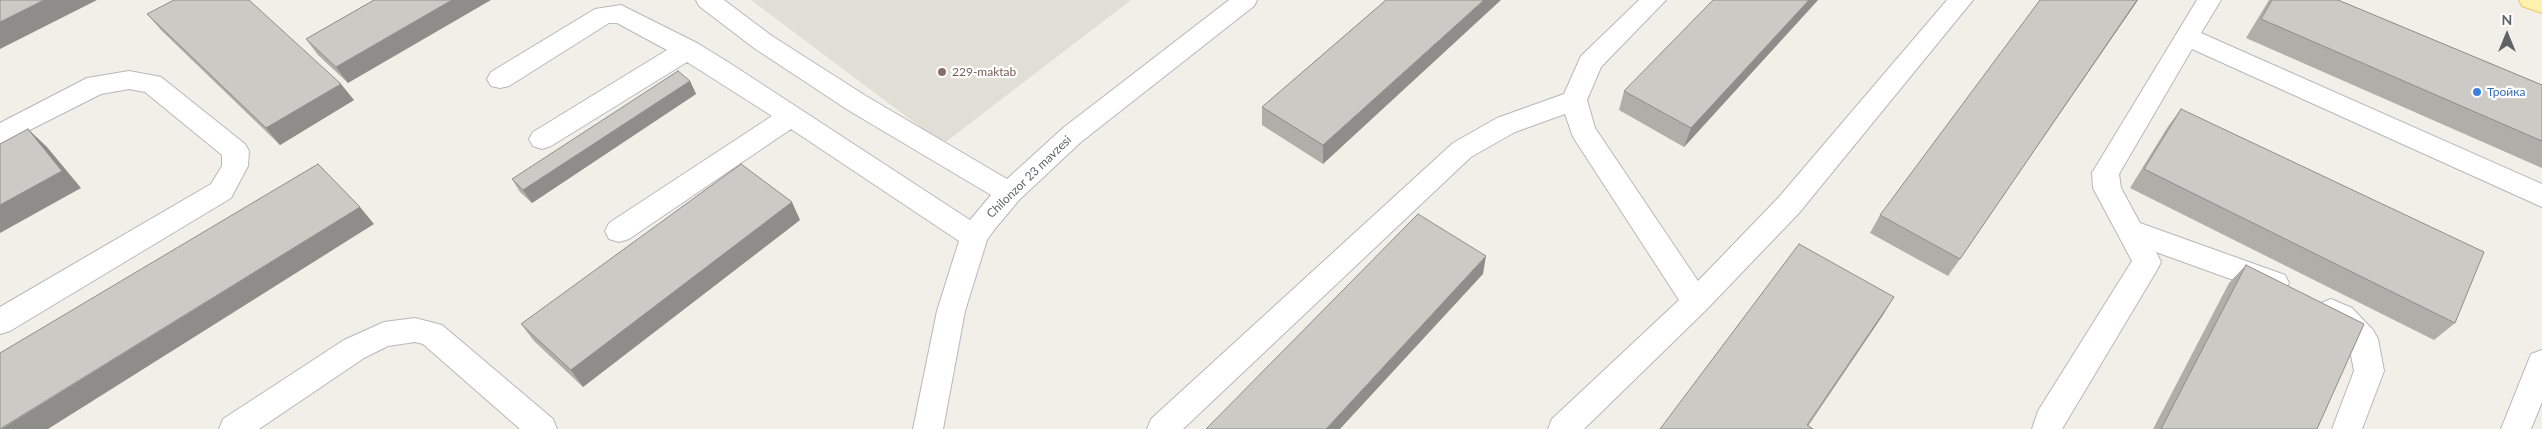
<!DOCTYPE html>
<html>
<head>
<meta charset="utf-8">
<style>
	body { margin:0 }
	#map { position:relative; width:2542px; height:429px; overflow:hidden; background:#f1efe8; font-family:Lato,sans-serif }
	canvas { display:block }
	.north { position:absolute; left:2482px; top:10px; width:50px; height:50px; -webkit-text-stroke:4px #fff; paint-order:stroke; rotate:0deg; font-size:14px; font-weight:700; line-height:20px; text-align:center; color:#5f6368 }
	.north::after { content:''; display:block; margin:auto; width:18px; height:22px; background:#5f6368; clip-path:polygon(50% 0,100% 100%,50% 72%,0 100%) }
</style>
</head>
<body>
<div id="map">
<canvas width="2542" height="429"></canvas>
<div class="north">N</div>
</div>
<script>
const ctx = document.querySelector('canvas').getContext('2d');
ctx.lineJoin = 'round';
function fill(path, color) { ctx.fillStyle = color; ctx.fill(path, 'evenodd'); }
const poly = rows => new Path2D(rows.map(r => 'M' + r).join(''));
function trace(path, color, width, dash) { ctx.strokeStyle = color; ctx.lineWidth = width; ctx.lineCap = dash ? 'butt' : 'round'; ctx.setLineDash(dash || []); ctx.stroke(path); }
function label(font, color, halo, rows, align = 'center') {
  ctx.font = font + ' Lato,sans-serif'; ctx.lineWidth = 4.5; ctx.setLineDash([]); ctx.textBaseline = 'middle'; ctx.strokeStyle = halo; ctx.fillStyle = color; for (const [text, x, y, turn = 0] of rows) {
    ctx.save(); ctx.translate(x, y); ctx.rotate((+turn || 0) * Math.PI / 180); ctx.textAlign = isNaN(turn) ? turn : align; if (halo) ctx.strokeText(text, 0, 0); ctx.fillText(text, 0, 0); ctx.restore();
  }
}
const education = poly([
	[751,0,1131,0,943,144]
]);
const minor = poly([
	[696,0,724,0,772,36,866,96,1007,179,1063,128,1229,0,1257,0,1254,6,1081,142,1019,200,994,230,987,240,965,311,943,429,913,429,937,311,959,241,791,129,629,239,619,242,609,239,605,231,609,223,772,116,687,62,551,146,542,149,533,146,529,139,533,132,667,50,617,23,609,23,509,86,500,88,491,86,487,79,491,72,595,9,621,5,697,43,728,62,970,220,991,195,848,110,754,48,699,6,696,0],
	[1639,0,1666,0,1601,67,1587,100,1595,128,1698,281,1779,197,1947,0,1973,0,1799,213,1706,310,1584,429,1548,429,1552,419,1679,300,1573,137,1565,114,1515,132,1471,157,1183,429,1147,429,1151,419,1453,143,1497,118,1564,94,1581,56,1639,0],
	[2197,0,2221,0,2201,33,2542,184,2542,207,2192,49,2119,174,2121,188,2140,223,2285,275,2289,283,2285,291,2275,295,2156,252,2161,262,2157,270,2062,429,2032,429,2038,411,2132,261,2093,188,2092,173,2197,0],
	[129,71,161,77,245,144,249,151,248,166,231,198,10,331,0,334,0,307,211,184,222,166,222,155,145,92,129,89,101,94,0,145,0,123,87,78,129,71],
	[2331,299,2352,308,2373,330,2378,339,2384,371,2362,429,2332,429,2354,371,2349,344,2332,326,2321,319,2317,311,2321,303,2331,299],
	[415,318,442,325,553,419,557,429,520,429,423,344,415,342,388,346,364,358,259,429,219,429,223,419,344,340,384,322,415,318],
	[2542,350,2542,402,2531,429,2501,429,2531,354,2542,350]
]);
const major = poly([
	[2519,0,2542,0,2542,13,2522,6,2519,0]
]);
const wall = poly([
	[374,0,348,83,318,55,306,39],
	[1386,0,1323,164,1262,125,1262,107],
	[1818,0,1684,147,1619,110,1624,91],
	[2138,0,1948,276,1870,233,1880,215],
	[2269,0,2338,0,2542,85,2542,168,2246,38],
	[147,14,354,100,280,145,162,31],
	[690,81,696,94,532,203,520,192,512,179],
	[2181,109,2455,323,2434,340,2130,188,2167,128],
	[800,220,583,387,534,341,521,324],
	[2246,265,2317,429,2153,429,2229,283]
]);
const shadedWall = poly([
	[44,0,97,0,0,49,0,22],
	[452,0,491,0,348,83,336,67],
	[1484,0,1501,0,1323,164,1323,145],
	[1809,0,1818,0,1684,147,1691,128],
	[2137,0,2138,0,1948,276,1960,259],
	[690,81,696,94,532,203,523,190],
	[341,84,354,100,280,145,266,128],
	[28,129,47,147,81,188,0,233,0,205],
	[792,202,800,220,583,387,571,370],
	[360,207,374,224,48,429,1,429],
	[1486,256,1483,274,1340,429,1326,429],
	[1894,297,1883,315,1806,429,1805,429]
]);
const building = poly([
	[0,0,44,0,0,22,0,0],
	[174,0,249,0,341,84,266,128,147,14,174,0],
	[374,0,452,0,336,67,306,39,374,0],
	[1386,0,1484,0,1323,145,1262,107,1386,0],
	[1713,0,1809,0,1691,128,1624,91,1713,0],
	[2040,0,2137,0,1960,259,1880,215,2040,0],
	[2272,0,2338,0,2542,85,2542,141,2261,19,2272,0],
	[678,71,690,81,523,190,512,179,678,71],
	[2181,109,2484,252,2455,323,2144,169,2181,109],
	[28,129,62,171,0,205,0,144,28,129],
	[318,164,360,207,0,429,0,353,318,164],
	[741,164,792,202,571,370,521,324,741,164],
	[1418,214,1486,256,1326,429,1206,429,1418,214],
	[1799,244,1894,297,1807,425,1813,429,1660,429,1799,244],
	[2246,265,2364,324,2317,429,2161,429,2246,265]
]);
const markers = [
	[942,72,5,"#8d6e63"],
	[2477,92,5,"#3f7fe0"]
];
const educationNames = [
	["229-maktab",952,72]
];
const shopNames = [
	["Тройка",2487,92]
];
const streetNames = [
	["Chilonzor 23 mavzesi",1029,177,-44]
];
fill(education, '#e1ded6');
trace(minor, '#b5b8bc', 2);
trace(major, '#f2c960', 2);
fill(minor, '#fff');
fill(major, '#fff2af');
fill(wall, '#afaea9');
fill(shadedWall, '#8f8d8a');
fill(building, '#cccac5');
trace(building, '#8f8d8a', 1);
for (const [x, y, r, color] of markers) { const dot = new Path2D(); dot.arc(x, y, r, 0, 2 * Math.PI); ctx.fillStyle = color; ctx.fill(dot); trace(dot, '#fff', 2); }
label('12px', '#785e54', '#fff', educationNames, 'left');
label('12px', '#366cbe', '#fff', shopNames, 'left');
label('12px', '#5f6368', '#fff', streetNames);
</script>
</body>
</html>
